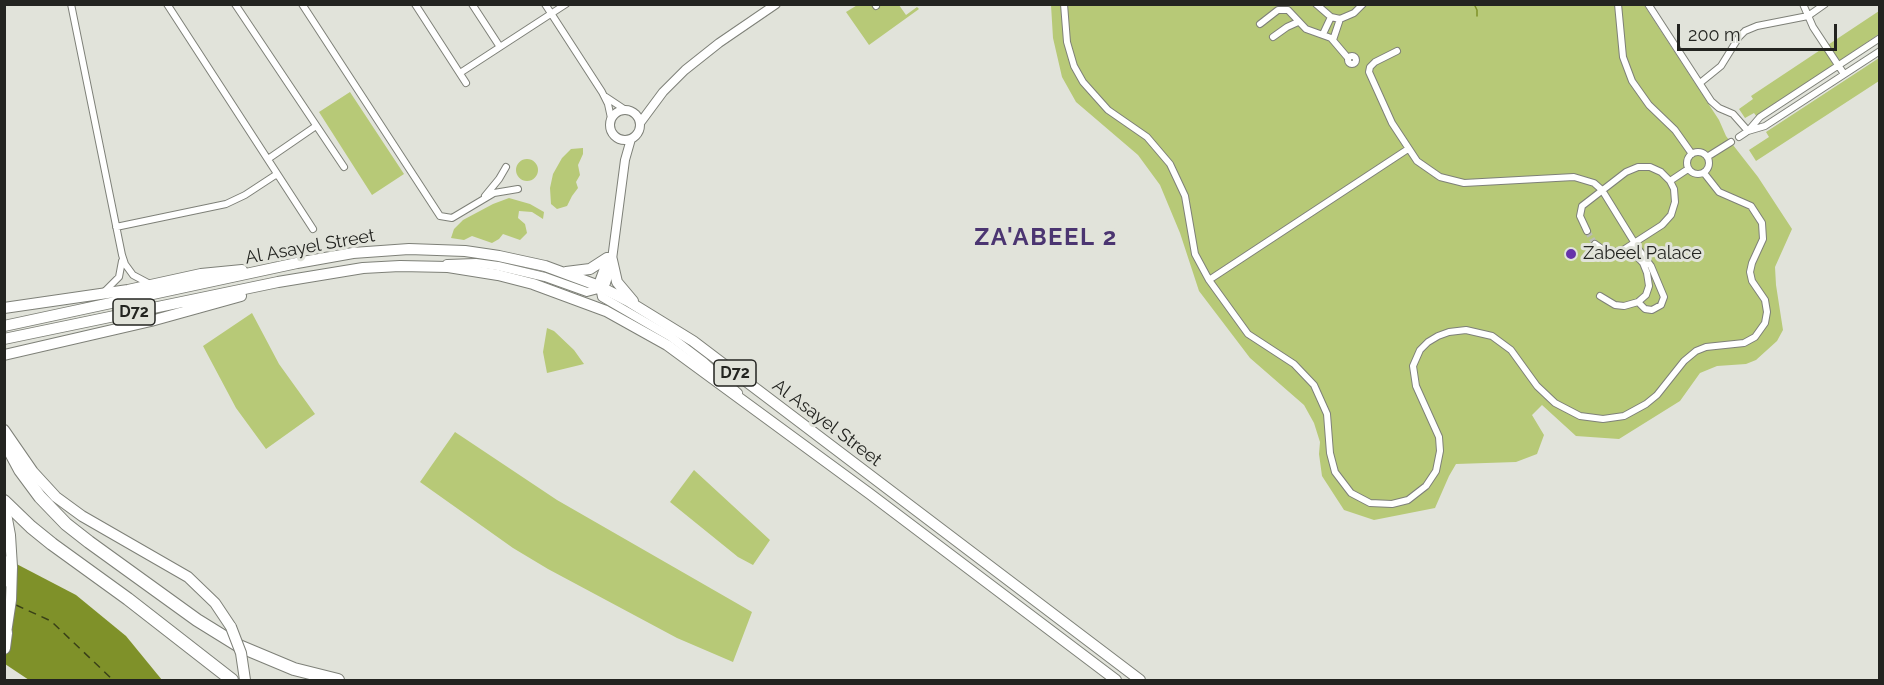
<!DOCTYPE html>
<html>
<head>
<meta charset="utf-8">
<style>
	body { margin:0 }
	#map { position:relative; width:1884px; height:685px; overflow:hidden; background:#e1e3da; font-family:Raleway,sans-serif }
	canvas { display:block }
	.frame { position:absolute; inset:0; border:6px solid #232420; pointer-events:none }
	.scale { position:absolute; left:1677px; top:24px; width:160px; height:27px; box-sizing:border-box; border:3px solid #232420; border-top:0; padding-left:8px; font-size:18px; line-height:21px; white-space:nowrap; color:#232420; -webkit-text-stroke:4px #e1e3da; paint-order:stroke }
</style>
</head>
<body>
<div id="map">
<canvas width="1884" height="685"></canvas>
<div class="frame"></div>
<div class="scale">200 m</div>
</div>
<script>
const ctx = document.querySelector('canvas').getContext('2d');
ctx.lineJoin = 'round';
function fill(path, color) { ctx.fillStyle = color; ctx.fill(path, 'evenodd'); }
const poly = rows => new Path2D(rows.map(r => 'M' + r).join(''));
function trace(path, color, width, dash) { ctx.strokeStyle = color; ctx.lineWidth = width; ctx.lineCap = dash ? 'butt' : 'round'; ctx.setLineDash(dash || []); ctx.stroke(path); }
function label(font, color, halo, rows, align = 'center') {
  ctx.font = font + ' Raleway,sans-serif'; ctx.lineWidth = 6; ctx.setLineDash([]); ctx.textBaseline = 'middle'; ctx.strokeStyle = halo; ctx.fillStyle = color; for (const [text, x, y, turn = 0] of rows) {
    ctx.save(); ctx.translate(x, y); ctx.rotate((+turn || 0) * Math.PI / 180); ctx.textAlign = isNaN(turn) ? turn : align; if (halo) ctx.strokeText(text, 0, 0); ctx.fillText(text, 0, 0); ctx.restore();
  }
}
const green = poly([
	[859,4,874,5,876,8,880,5,899,5,906,15,917,7,919,9,869,45,846,12],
	[1051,5,1644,5,1719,120,1726,136,1758,177,1792,229,1775,267,1776,285,1783,330,1777,341,1756,360,1746,364,1717,366,1700,373,1680,401,1619,439,1576,436,1542,405,1532,415,1544,435,1537,454,1516,462,1456,464,1449,476,1435,508,1374,520,1344,510,1322,476,1319,454,1320,442,1314,423,1304,405,1250,358,1199,291,1180,233,1160,185,1138,155,1076,102,1062,77,1053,38],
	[1879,11,1879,34,1757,117,1754,113,1745,118,1739,109,1753,99,1751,96],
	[1879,58,1879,81,1756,161,1749,150,1769,137,1766,132],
	[350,92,404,174,372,195,319,112],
	[583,148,583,154,578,165,580,175,576,182,578,188,572,196,567,206,557,209,551,204,550,188,553,174,562,158,571,149],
	'516 170a11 11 0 1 1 22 0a11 11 0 1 1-22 0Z',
	[509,198,530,204,544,212,543,219,532,212,519,211,518,218,525,224,527,233,520,240,503,234,499,239,492,243,472,236,464,240,451,238,454,229,463,220,493,204],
	[252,313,279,364,315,414,266,449,236,408,203,346],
	[547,328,554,331,574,350,584,364,547,373,543,352],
	[455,432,557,500,752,612,733,662,677,638,548,569,513,548,420,482],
	[694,470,770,540,753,565,738,557,670,502]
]);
const water = poly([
	[5,558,76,595,126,636,162,680,29,680,5,664]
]);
const stream = poly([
	[1474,4,1477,10,1477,16]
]);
const ferry = poly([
	[16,605,51,621,113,680]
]);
const minorTunnel = poly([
	[1587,231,1595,244]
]);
const minor = poly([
	[71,4,122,255,125,264,133,275,148,283],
	[167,4,313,229],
	[235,4,344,167],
	[302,4,440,216,452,218,494,193,518,189],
	[415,4,466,83],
	[472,4,500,47],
	[545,4,602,92,608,104,611,118],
	[875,4,876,6],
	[1064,4,1067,42,1074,66,1083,82,1108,110,1147,137,1170,164,1185,196,1195,254,1209,280,1248,334,1294,364,1314,385,1327,414,1330,453,1335,472,1351,493,1370,503,1392,504,1408,500,1426,486,1436,471,1440,451,1439,437,1416,386,1413,366,1420,350,1428,342,1438,336,1449,332,1466,330,1492,336,1511,350,1537,386,1555,403,1580,416,1603,419,1624,416,1646,404,1657,395,1684,361,1696,351,1706,347,1744,343,1755,337,1765,323,1767,312,1765,300,1752,281,1750,272,1752,263,1763,239,1762,223,1751,206,1719,192,1704,173],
	[1316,4,1331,17,1340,19,1354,13,1363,4],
	[1618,4,1623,57,1632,81,1649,105,1675,130,1692,154],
	[1648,4,1711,101,1719,108,1733,114,1748,131],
	[1803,4,1813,27,1844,74],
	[1260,24,1278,10,1288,10,1306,29,1331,38,1348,58],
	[1323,34,1331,17],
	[1273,37,1287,27,1298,22],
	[1333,40,1340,19],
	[1397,51,1375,62,1370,67,1369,72,1392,123,1417,161,1440,177,1464,183,1574,177,1594,183,1602,190,1639,250,1651,266,1664,297,1661,305,1652,310,1645,309,1638,302],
	'1348 60a4 4 0 1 1 8 0a4 4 0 1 1-8 0Z',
	[460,73,566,4],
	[1700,83,1721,66,1739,37,1745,31,1757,26,1808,16,1825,4],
	[606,97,624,109],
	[1748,131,1765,126,1880,51],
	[1739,137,1748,131,1760,117,1880,38],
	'1687 163a11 11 0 1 1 22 0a11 11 0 1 1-22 0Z',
	[1707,157,1731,142],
	[268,159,316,126],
	[1670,181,1688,169],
	[485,196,499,179,506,167],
	[116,227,226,204,245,195,277,174],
	[1587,231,1580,216,1582,206,1626,172,1638,167,1650,167,1661,172,1670,181,1674,189,1675,202,1671,215,1662,225,1620,252,1605,251,1595,244],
	[1209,280,1408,149],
	[104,292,119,277,122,261],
	[1600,296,1615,305,1624,306,1638,302,1646,295,1649,286,1647,273,1643,263,1629,248]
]);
const tertiary = poly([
	'610 125a15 15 0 1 1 30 0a15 15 0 1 1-30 0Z',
	[640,123,663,92,685,70,719,43,776,4],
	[608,257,599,282,602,297,671,337,704,362,738,393],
	[447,264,476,263,498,266,545,277,587,292,602,288,606,283,611,267,625,160,631,139]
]);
const primary = poly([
	[612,260,617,282,633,301],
	[566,272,590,269,607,258],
	[4,308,128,290,201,274,242,270],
	[4,326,297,263,353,253,409,249,465,251,499,256,545,266,599,286,628,301,693,341,1140,680],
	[4,339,278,282,363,268,400,266,448,267,498,275,533,284,606,311,667,345,870,494,1116,680],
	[4,355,151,321,241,296],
	[4,503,10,535,12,567,11,600,6,633],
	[4,561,4,582]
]);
const trunk = poly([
	[4,430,33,472,56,497,82,516,188,577,215,603,231,627]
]);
const motorway = poly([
	[4,440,20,470,40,497,66,524,89,542,197,620,239,646,294,669,338,680],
	[4,501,31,527,52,544,128,599,232,680],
	[4,648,6,633]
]);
const trunkBridge = poly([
	[231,627,241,653,245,680]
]);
const markers = [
	[1571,254,6,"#63a"]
];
const shields = [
	[134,312,42],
	[735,373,42]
];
const shieldNames = [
	["D72",134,312],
	["D72",735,373]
];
const streetNames = [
	["Al Asayel Street",310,247,-10],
	["Al Asayel Street",827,423,37]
];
const poiNames = [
	["Zabeel Palace",1583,254]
];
const districtNames = [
	["ZA'ABEEL 2",1046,238]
];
fill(green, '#b7c977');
fill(water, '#7f9129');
trace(stream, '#7f9129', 1.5);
trace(ferry, '#394017', 1.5, [8, 6]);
trace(minorTunnel, '#bbbdb5', 6, [6, 3]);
trace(minor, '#7e8078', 8);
trace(tertiary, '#7e8078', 10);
trace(primary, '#7e8078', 12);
trace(trunk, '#7e8078', 12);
trace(motorway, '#7e8078', 14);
trace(minor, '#fff', 6);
trace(tertiary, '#fff', 8);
trace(primary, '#fff', 10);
trace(trunk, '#fff', 10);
trace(motorway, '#fff', 12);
trace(trunkBridge, '#7e8078', 12, []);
trace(trunkBridge, '#fff', 10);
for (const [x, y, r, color] of markers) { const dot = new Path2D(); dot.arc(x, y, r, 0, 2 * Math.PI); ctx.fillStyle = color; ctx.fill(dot); trace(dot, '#e1e3da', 2); }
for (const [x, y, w] of shields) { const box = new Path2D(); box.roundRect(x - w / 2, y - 13, w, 26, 4.5); ctx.fillStyle = '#e1e3da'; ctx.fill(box); trace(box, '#232420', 1.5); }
label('bold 16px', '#232420', null, shieldNames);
label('18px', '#232420', '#e1e3da', streetNames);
label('18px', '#232420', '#e1e3da', poiNames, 'left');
ctx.letterSpacing = '1.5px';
label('bold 24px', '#4b3571', '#e1e3da', districtNames);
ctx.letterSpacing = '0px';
</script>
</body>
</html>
